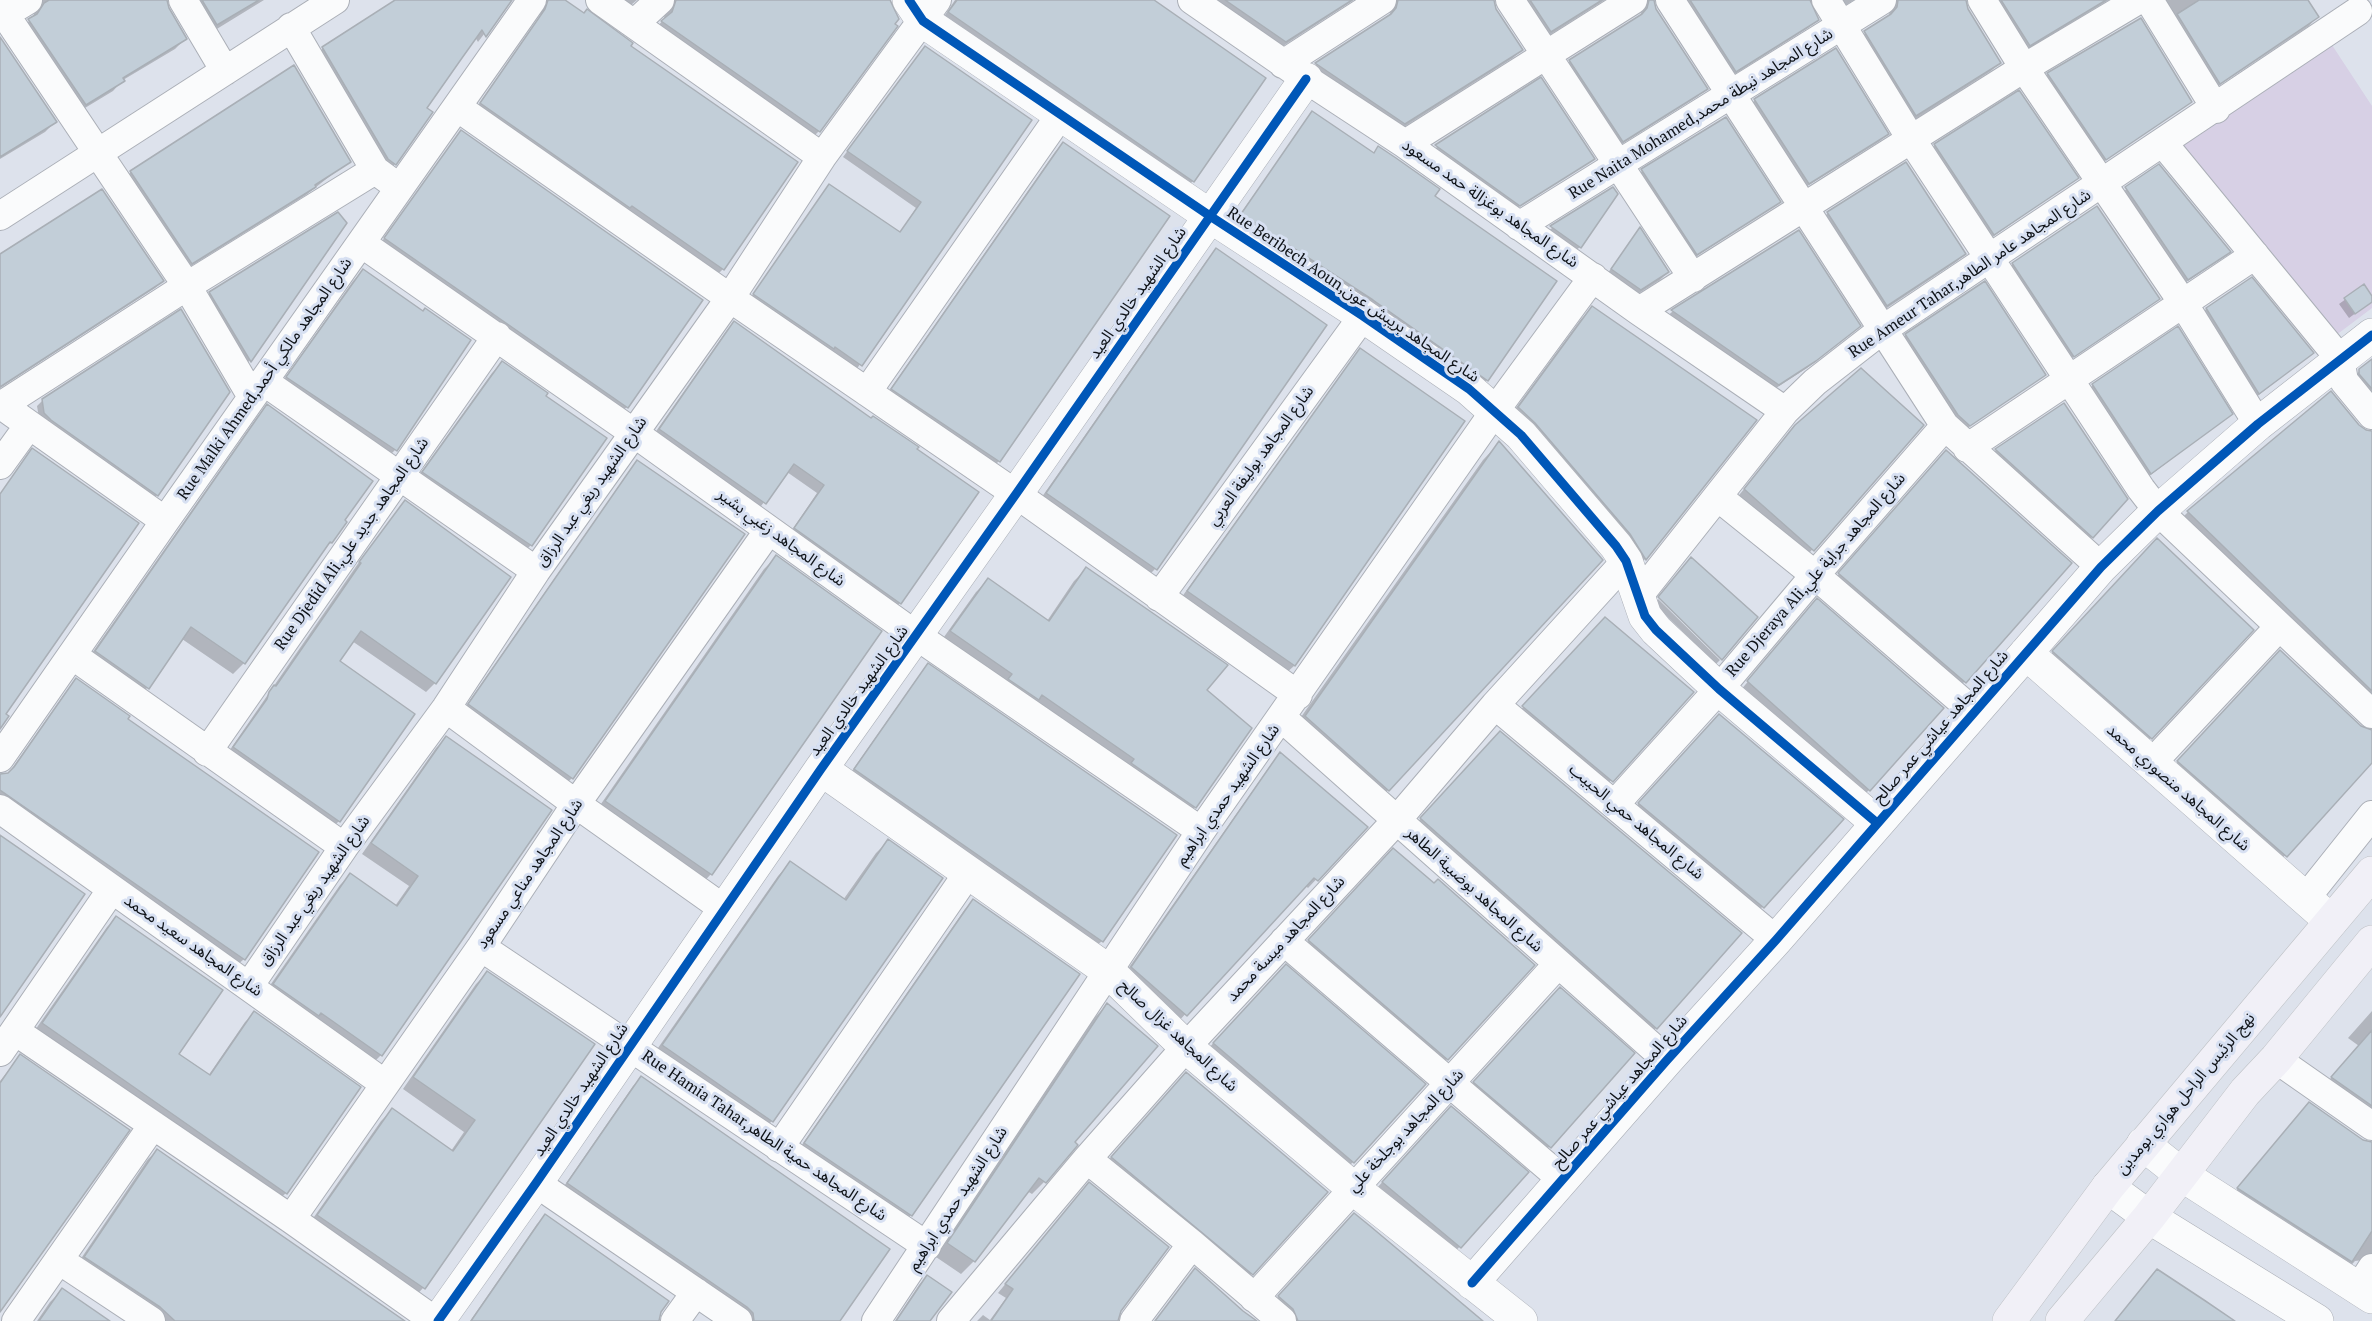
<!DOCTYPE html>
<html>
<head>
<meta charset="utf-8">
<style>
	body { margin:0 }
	canvas { display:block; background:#dde2ec }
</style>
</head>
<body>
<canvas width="2372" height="1321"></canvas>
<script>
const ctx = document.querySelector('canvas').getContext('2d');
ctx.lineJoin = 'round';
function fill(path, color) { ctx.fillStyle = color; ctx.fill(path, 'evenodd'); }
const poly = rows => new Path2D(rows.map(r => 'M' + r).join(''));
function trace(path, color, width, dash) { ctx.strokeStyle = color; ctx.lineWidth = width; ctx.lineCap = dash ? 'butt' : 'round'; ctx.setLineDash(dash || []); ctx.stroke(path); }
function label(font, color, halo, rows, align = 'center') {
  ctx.font = font + ' "PT Serif","Noto Sans Arabic",serif'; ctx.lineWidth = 6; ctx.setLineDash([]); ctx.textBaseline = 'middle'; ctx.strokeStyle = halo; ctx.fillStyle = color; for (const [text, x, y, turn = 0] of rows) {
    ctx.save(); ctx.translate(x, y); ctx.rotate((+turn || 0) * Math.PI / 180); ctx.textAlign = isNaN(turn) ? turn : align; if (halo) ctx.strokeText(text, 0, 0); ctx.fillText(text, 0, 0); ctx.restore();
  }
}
const green = poly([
	[2332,45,2372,106,2372,308,2335,336,2177,150]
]);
const shadow = poly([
	[30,0,165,0,185,39,175,49,123,80,113,91,75,114,19,31,33,17,35,10],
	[185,0,264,0,207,35],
	[398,0,510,0,478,42,475,37,425,109,395,164,388,171,316,55,323,48],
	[540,0,563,0,629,46,723,269,716,276,474,111,539,18,542,9],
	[598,0,637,0,620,14],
	[660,0,889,0,819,131,807,143,651,34,664,19,665,8],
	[955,0,1151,0,1264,79,1193,181,1182,192,939,24],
	[1205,0,1354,0,1277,50],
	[1388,0,1492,0,1495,10,1521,50,1513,58,1396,132,1308,72,1316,64,1389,17,1391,9],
	[1516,0,1605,0,1542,40],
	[1639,0,1652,0,1654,9,1706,89,1697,97,1614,149,1562,70,1570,61,1640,17,1642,9],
	[1676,0,1808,0,1817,20,1808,28,1727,79],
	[1830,0,1854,0,1838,10],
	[1888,0,1964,0,1966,9,1999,63,1991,71,1908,124,1856,40,1889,15,1890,8],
	[1988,0,2109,0,2021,53],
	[2155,0,2306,0,2317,17,2309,26,2211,91],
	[0,39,55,122,45,132,0,159],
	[1836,50,1887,134,1880,141,1801,190,1748,107,1755,100],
	[920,53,1030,121,856,370,749,300,829,186,899,234,916,208,843,157],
	[294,67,349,161,306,195,183,271,123,180,131,172],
	[2048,74,2190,102,2100,164,2043,80],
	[1541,80,1593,159,1514,210,1431,151],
	[1312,113,1372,154,1378,148,1433,196,1487,380,1481,386,1236,220],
	[461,132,627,407,621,412,380,244],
	[1064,144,999,461,991,469,884,398,1055,152],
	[1935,145,2077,178,1987,241,1929,152],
	[1906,164,1965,253,1956,262,1878,314,1819,222,1828,213],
	[2159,166,2223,257,2182,285,2120,194],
	[1642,171,1779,202,1692,259,1637,176],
	[1613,189,1580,247,1574,252,1546,232],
	[345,224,249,361,245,366,205,298,210,293],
	[1639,229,1668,272,1660,280,1633,297,1605,277],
	[1798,232,1851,333,1807,368,1770,392,1665,318,1672,312],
	[1217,250,1325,325,1155,569,1145,579,1037,504,1207,260],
	[0,256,162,281,155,288,0,388],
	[2013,264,2158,299,2151,305,2066,362,2006,271],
	[363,271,432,398,395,450,385,460,278,388,353,281],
	[2251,279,2312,353,2250,402,2198,318,2206,309],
	[2364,286,2372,301,2349,318,2339,304],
	[1593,308,1755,420,1645,559,1633,571,1507,420,1581,319],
	[734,323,977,493,900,603,892,611,788,536,817,493,787,472,758,510,652,437,727,330],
	[2178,329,2231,414,2144,480,2086,392,2093,385],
	[1906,335,2044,375,1963,431,1900,341],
	[1360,350,1463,421,1294,666,1285,674,1179,601,1352,359],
	[2372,360,2372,410,2351,379],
	[502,363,531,545,521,555,414,482,492,373],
	[43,400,157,495,151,500,39,418,37,406],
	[2064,405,2092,537,2081,548,1985,461,1996,450],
	[268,406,343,521,331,542,321,552,244,663,233,674,182,639,147,688,136,699,85,663,257,417],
	[1922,425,1803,560,1735,500,1796,426],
	[2359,427,2372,433,2372,707,2180,520,2188,512],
	[1499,443,1388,790,1371,806,1289,734,1483,460],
	[1938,460,2070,563,1956,691,1831,583],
	[638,462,572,778,564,786,461,713,630,470],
	[405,502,435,683,426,692,352,641,338,662,339,821,330,830,225,757,366,552],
	[2150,547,2151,738,2144,745,2046,659],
	[776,557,880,632,711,874,699,887,594,814,764,569],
	[1086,569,1205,690,1195,807,1183,819,939,644,976,592,988,580,1047,621,1074,581],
	[1658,599,1720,660,1716,664,1654,604],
	[1809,609,1869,790,1861,798,1740,691],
	[1597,627,1691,692,1603,789,1515,716],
	[2272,660,2360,728,2372,731,2372,761,2277,864,2170,770],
	[928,665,1175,835,1102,941,1093,949,847,778,920,674],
	[77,680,125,720,244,959,235,967,0,803,0,776,8,774,68,689],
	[1711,724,1841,819,1754,916,1631,812],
	[446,738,550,810,381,1055,371,1065,264,994,340,885,350,875,395,906,409,886,362,854,436,748],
	[1492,740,1656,1028,1648,1036,1413,827],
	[1280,754,1366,827,1308,888,1305,885,1177,1023,1123,976,1272,763],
	[888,841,941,878,772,1121,759,1134,651,1058,778,876,790,863,843,900,876,853],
	[1386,858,1447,1059,1440,1066,1302,948],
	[974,901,911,1215,903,1224,797,1152,965,909],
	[116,918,177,1054,208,1076,245,1022,255,1013,286,1193,276,1202,33,1033,107,927],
	[487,973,593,1045,423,1288,412,1300,307,1227,381,1121,392,1110,451,1151,464,1132,403,1089,476,984],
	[1278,973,1353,1162,1346,1169,1206,1051],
	[1560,989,1549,1147,1532,1164,1457,1100],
	[1107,1005,1073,1142,1044,1182,1032,1194,1027,1191,974,1261,961,1274,936,1257,1095,1017],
	[2372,1011,2372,1121,2323,1087,2359,1046,2348,1038],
	[20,1056,0,1310,0,1081],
	[641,1078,838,1321,745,1321,560,1192,633,1086],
	[1178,1082,1252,1273,1243,1282,1103,1166],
	[2300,1113,2372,1144,2372,1263,2364,1260,2355,1261,2345,1272,2230,1198],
	[1444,1115,1526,1172,1453,1254,1376,1189],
	[157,1151,401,1321,156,1321,76,1266,148,1159],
	[1081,1192,1119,1311,1116,1321,977,1321,983,1315,990,1320,1006,1298,998,1293],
	[546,1216,657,1318,658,1321,470,1321,537,1224],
	[1346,1223,1480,1321,1292,1321,1271,1305],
	[1195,1270,1254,1321,1154,1321],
	[927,1276,928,1321,895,1321,919,1285],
	[62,1290,108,1321,37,1321,50,1302]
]);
const building = poly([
	[49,0,167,0,169,8,187,39,123,78,125,81,86,105,28,19,37,14,44,3,49,0],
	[202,0,259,0,217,25,202,0],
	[395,0,512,0,486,37,482,30,462,58,427,108,433,112,396,165,388,159,322,47,395,0],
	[548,0,565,0,584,13,587,9,633,43,631,46,798,162,724,270,632,206,630,208,480,103,545,9,548,0],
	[676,0,890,0,899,19,895,24,898,26,820,132,661,21,672,12,676,0],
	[957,0,1154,0,1266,78,1194,182,948,12,957,0],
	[1225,0,1352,0,1286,42,1225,0],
	[1398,0,1494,0,1496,9,1523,50,1405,124,1315,63,1391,14,1396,8,1398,0],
	[1530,0,1602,0,1551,32,1530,0],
	[1649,0,1654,0,1656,9,1708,89,1623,142,1569,60,1642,14,1647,8,1649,0],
	[1690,0,1810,0,1819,20,1736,72,1690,0],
	[1898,0,1966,0,1968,9,2001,63,1916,116,1864,31,1891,14,1897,7,1898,0],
	[2001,0,2106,0,2030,46,2001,0],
	[2199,0,2308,0,2319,17,2220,84,2177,14,2199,0],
	[2141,18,2192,102,2106,160,2047,73,2141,18],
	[0,37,57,122,0,157,0,37],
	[925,46,1032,120,862,366,835,347,834,349,753,294,829,184,900,232,921,202,847,151,925,46],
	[1836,48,1889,134,1809,184,1754,99,1836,48],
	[294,65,351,162,315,185,316,187,192,264,130,171,294,65],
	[1541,77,1595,159,1520,206,1435,145,1541,77],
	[2019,90,2079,178,1994,235,1934,144,2019,90],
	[1312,111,1374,153,1378,146,1396,158,1440,189,1435,196,1557,281,1488,381,1373,300,1241,214,1312,111],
	[1726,117,1781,202,1697,255,1641,169,1726,117],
	[461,130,703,300,628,408,384,238,461,130],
	[1063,142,1170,216,1000,462,891,389,1063,142],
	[1906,162,1966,254,1887,306,1827,212,1906,162],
	[2159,164,2231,252,2188,280,2125,187,2159,164],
	[1613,187,1618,194,1581,248,1550,226,1613,187],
	[102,189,164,281,0,387,0,254,102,189],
	[2097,206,2160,299,2074,357,2012,263,2097,206],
	[338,212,347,223,251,362,209,292,338,212],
	[1640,227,1669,272,1641,290,1611,269,1640,227],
	[1799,230,1861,326,1816,361,1779,385,1671,310,1799,230],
	[1216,248,1327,325,1157,570,1046,493,1216,248],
	[363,269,423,311,425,308,471,340,397,451,286,377,363,269],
	[2252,277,2314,353,2259,394,2206,308,2252,277],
	[1985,281,2046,375,1970,426,1958,415,1905,334,1985,281],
	[2364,284,2372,296,2372,302,2355,314,2344,298,2364,284],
	[1592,306,1757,420,1646,560,1630,534,1535,423,1518,407,1592,306],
	[181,309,230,392,158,496,51,420,44,413,42,399,181,309],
	[734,321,871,418,873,416,919,447,917,449,979,492,901,604,794,528,824,485,794,464,766,504,659,429,734,321],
	[2178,326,2233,414,2151,474,2092,384,2178,326],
	[1360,348,1465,421,1295,666,1187,591,1360,348],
	[2372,359,2372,389,2359,374,2359,369,2372,359],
	[502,361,548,393,546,396,607,438,532,546,422,472,502,361],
	[1861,368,1924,425,1814,551,1744,489,1795,425,1861,368],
	[2331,391,2359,425,2366,430,2372,431,2372,691,2187,511,2331,391],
	[2064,403,2128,499,2093,538,1995,449,2064,403],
	[267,404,373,481,345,520,347,522,332,543,330,542,245,664,191,627,149,689,95,651,267,404],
	[1499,441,1603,560,1389,791,1305,716,1499,441],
	[32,448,139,523,6,714,9,716,0,729,0,494,32,448],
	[1946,450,2072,563,1966,683,1838,573,1946,450],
	[637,460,745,534,573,779,468,704,637,460],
	[405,500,511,577,436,684,361,631,340,661,415,714,340,822,233,747,267,699,269,692,274,685,276,686,361,563,359,562,405,500],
	[2157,538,2254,630,2152,739,2052,651,2157,538],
	[776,555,882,631,712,875,605,801,776,555],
	[1691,557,1758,617,1722,660,1658,597,1691,557],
	[1086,567,1228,665,1207,690,1252,728,1196,808,1131,763,1134,759,1042,695,1039,700,1008,679,1012,674,950,631,988,578,1049,621,1086,567],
	[1817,598,1944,708,1870,791,1747,681,1817,598],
	[1605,617,1694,692,1613,782,1522,706,1605,617],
	[2280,650,2361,726,2372,730,2372,763,2287,857,2177,761,2280,650],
	[928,663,1177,835,1103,942,854,769,928,663],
	[76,678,130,716,128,719,319,852,245,960,0,790,0,774,8,773,14,767,76,678],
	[1719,714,1844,819,1764,908,1638,803,1719,714],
	[1500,731,1742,933,1657,1029,1420,818,1500,731],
	[446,736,552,810,382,1056,321,1013,319,1016,273,984,350,873,397,906,418,876,371,843,446,736],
	[1280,752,1368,827,1318,881,1314,878,1187,1016,1131,967,1280,752],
	[0,835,85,894,0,1017,0,835],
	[888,839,943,878,773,1122,662,1045,790,861,846,900,888,839],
	[1393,848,1434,883,1438,879,1535,965,1448,1060,1308,940,1393,848],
	[973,899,1080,974,912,1216,804,1143,973,899],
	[116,916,223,990,179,1054,210,1075,254,1011,361,1087,287,1194,42,1023,116,916],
	[1286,964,1426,1084,1354,1163,1213,1043,1286,964],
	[487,971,595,1044,425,1289,317,1215,392,1108,453,1151,475,1120,413,1077,487,971],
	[1560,987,1635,1053,1551,1148,1473,1082,1560,987],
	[1107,1003,1158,1046,1075,1142,1078,1145,1046,1183,1039,1178,975,1262,947,1243,1107,1003],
	[2372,1030,2372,1106,2331,1077,2372,1030],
	[20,1054,130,1130,0,1312,0,1083,20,1054],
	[1186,1072,1328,1192,1253,1275,1111,1157,1186,1072],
	[641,1076,890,1249,840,1321,754,1321,753,1313,747,1307,567,1183,641,1076],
	[2309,1102,2363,1140,2372,1142,2372,1231,2352,1262,2237,1188,2309,1102],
	[1451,1106,1529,1172,1461,1248,1382,1182,1451,1106],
	[157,1149,405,1321,175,1321,160,1307,84,1257,157,1149],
	[1089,1182,1169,1247,1121,1311,1118,1321,991,1321,1013,1289,1005,1284,1089,1182],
	[1354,1213,1370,1226,1483,1321,1298,1321,1293,1309,1278,1296,1354,1213],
	[545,1214,669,1301,661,1312,659,1321,471,1321,545,1214],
	[1195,1268,1243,1311,1257,1321,1155,1321,1195,1268],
	[2157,1269,2204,1300,2235,1321,2115,1321,2157,1269],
	[927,1275,952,1292,930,1321,896,1321,927,1275],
	[62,1288,110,1321,39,1321,62,1288]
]);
const minor = poly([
	[183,0,225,71],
	[600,0,822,157],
	[1192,0,1306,79,1405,144,1639,311,1785,411],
	[1510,0,1693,278],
	[1670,0,1945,426,2101,567],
	[1826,0,1911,139,2141,489,2158,511,2372,714],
	[1982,0,2024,68,2183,303,2258,424],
	[2149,0,2216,109],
	[0,7,187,286,252,397],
	[0,17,28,0],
	[634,24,660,0],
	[291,27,375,170,390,181],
	[1283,64,1382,0],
	[457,107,730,298,1016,494,1298,695],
	[2163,143,2340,359,2344,381,2372,415],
	[1405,144,1633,0],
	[0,216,335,0],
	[1519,226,1882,0],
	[361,243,634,433,917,636,1201,831],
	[1639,311,2024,68,2138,0],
	[263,381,536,571],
	[867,392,1061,114],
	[0,404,165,521],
	[2,405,187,286,375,170],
	[1967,448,2255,255],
	[0,465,29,425],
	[1718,497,1815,575,1974,712],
	[1159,597,1363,316],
	[1637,598,1785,411,1815,382,1882,330,2358,11],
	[72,655,344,847],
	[1495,705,1776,940],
	[446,708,576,804,724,909],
	[1282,718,1667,1060],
	[207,752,497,336],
	[0,758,165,521,532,0],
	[2151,764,2279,627],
	[1615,804,1719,689,1815,575,1945,426],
	[0,809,385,1084],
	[2305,899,2372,815],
	[1284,941,1563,1180],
	[481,947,927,1246],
	[249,986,344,847,446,708,536,571,730,298,822,157,937,0],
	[15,1031,291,1219,435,1321],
	[0,1052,112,889],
	[2276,1059,2372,1126],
	[779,1148,968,873],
	[1087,1159,1192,1244,1282,1321],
	[536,1183,738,1321],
	[291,1219,481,947,576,804,769,530],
	[59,1260,151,1321],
	[2359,1288,2372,1268],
	[1254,1298,1558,964],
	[16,1321,153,1125],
	[675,1321,696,1292],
	[876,1321,1201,831,1494,412,1593,277],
	[951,1321,1087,1159,1186,1047,1396,821,1495,705,1626,561],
	[1134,1321,1192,1244]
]);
const tertiary = poly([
	[909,0,923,21,1210,216,1363,316,1469,389,1521,435,1616,546,1626,561,1645,616,1656,630,1719,689,1877,823],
	[2026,653,2331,921],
	[821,769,1107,970,1186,1047,1353,1188,1521,1321],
	[2143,1144,2182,1175,2372,1297],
	[2108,1187,2149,1217,2317,1321],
	[1472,1283,1667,1060,1776,940,2101,567,2158,511,2258,424,2372,335],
	[438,1321,536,1183,821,769,1016,494,1306,79]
]);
const primary = poly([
	[2009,1321,2108,1187,2372,873],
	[2062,1321,2149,1217,2245,1092,2276,1059,2372,942]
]);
const cycleway = poly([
	[909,0,923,21,1210,216,1363,316,1469,389,1521,435,1616,546,1626,561,1645,616,1656,630,1719,689,1877,823],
	[1472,1283,1667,1060,1776,940,2101,567,2158,511,2258,424,2372,335],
	[438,1321,536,1183,821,769,1016,494,1306,79]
]);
const streetNames = [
	["Rue Naita Mohamed,شارع المجاهد نيطة محمد",1701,114,-32],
	["شارع المجاهد بوغزالة حمد مسعود",1490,204,35],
	["Rue Ameur Tahar,شارع المجاهد عامر الطاهر",1970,274,-34],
	["شارع الشهيد خالدي العيد",1138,293,-55],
	["Rue Beribech Aoun,شارع المجاهد بريبش عون",1353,295,34],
	["Rue Malki Ahmed,شارع المجاهد مالكي أحمد",265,379,-55],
	["شارع المجاهد بوليفة العربي",1261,456,-54],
	["شارع الشهيد ريغي عبد الرزاق",592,492,-55],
	["شارع المجاهد زغبي بشير",781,538,36],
	["Rue Djedid Ali,شارع المجاهد جديد علي",352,544,-55],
	["Rue Djeraya Ali,شارع المجاهد جراية علي",1816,575,-49],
	["شارع الشهيد خالدي العيد",859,691,-54],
	["شارع المجاهد عياشي عمر صالح",1941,727,-49],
	["شارع المجاهد منصوري محمد",2178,788,41],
	["شارع الشهيد حمدي ابراهيم",1228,795,-55],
	["شارع المجاهد حمي الحبيب",1636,822,40],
	["شارع المجاهد مناعي مسعود",530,874,-56],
	["شارع المجاهد بوضبية الطاهر",1474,890,42],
	["شارع الشهيد ريغي عبد الرزاق",315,891,-55],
	["شارع المجاهد ميسة محمد",1286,939,-47],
	["شارع المجاهد سعيد محمد",193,946,35],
	["شارع المجاهد غزال صالح",1178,1036,43],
	["شارع الشهيد خالدي العيد",581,1090,-56],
	["شارع المجاهد عياشي عمر صالح",1620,1092,-49],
	["نهج الرئيس الراحل هواري بومدين",2186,1094,-50],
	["شارع المجاهد بوجلخة علي",1406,1131,-47],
	["Rue Hamia Tahar,شارع المجاهد حمية الطاهر",764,1136,34],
	["شارع الشهيد حمدي ابراهيم",958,1199,-57]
];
fill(green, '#d7d0e5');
fill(shadow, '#0003');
fill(building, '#c2ced8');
trace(building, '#a9afb6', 1.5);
trace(minor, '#abafb7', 30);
trace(tertiary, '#abafb7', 34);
trace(primary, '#bec1c5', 34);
trace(minor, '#fafbfc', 28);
trace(tertiary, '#fafbfc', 33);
trace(primary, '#f1f0f7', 33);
trace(cycleway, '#0057b8', 9);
label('16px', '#0e1217', '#d7e0f2', streetNames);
</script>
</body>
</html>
